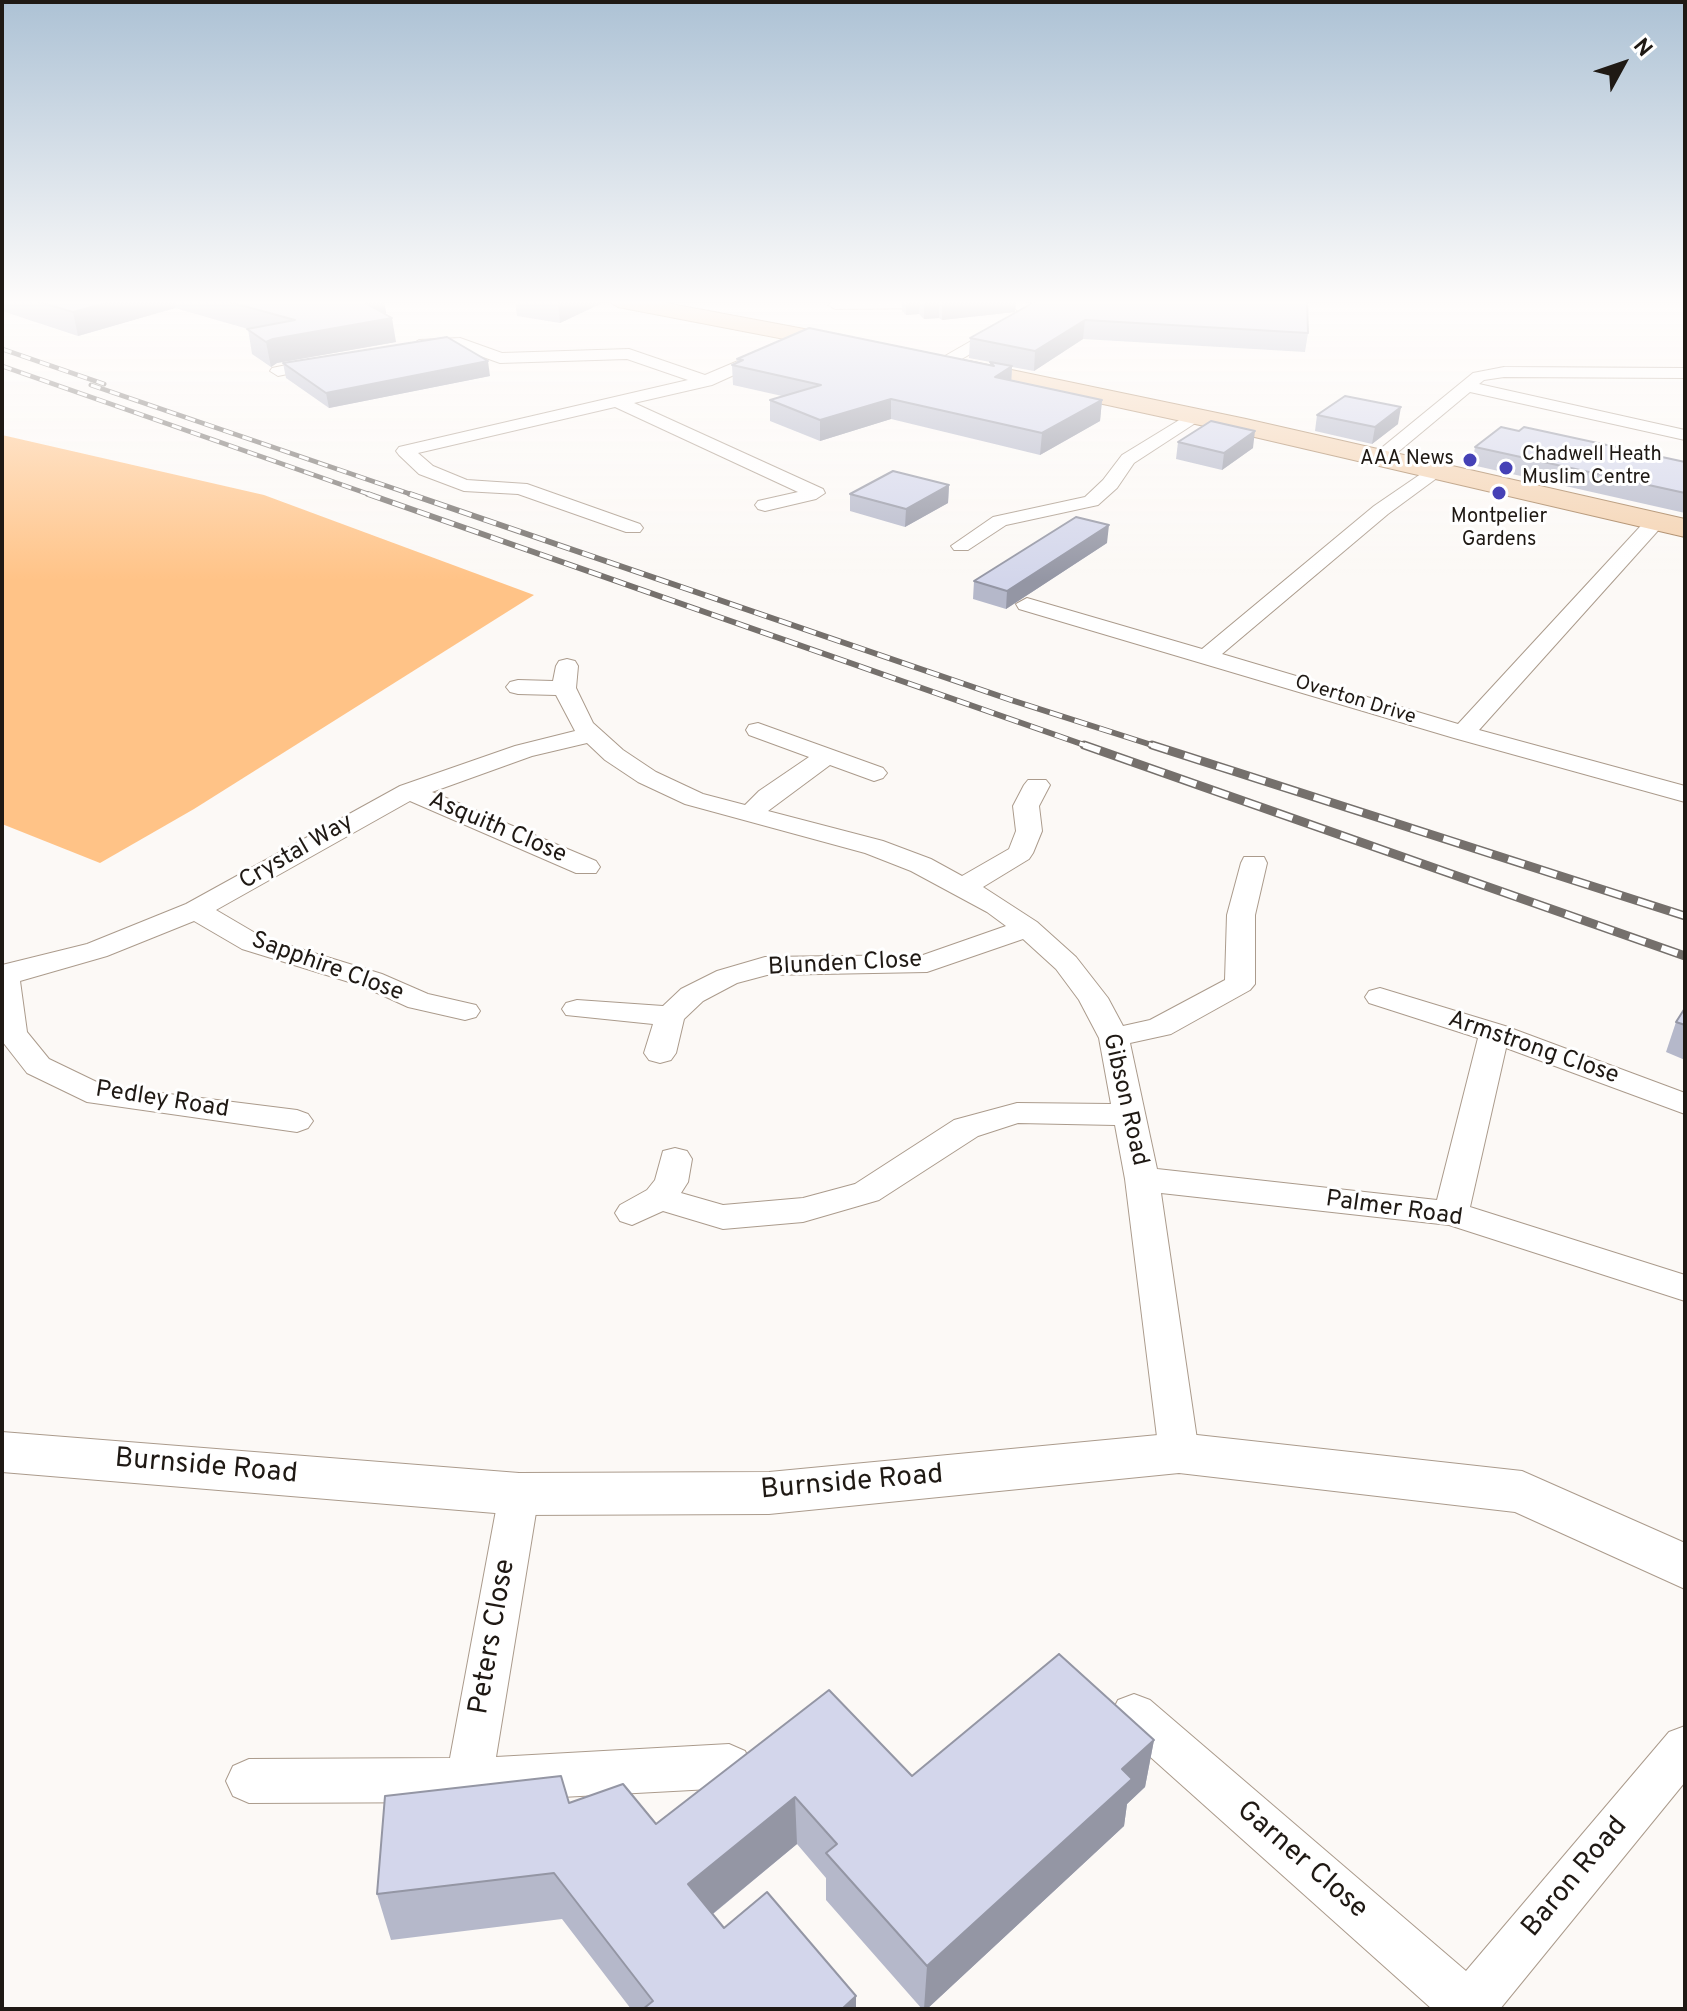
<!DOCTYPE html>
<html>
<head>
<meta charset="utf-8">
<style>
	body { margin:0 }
	#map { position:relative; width:1687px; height:2011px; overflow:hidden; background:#fcf9f6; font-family:Overpass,sans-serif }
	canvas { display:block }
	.frame { position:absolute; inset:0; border:4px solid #1f1914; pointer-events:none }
	.north { position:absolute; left:1583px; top:24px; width:80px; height:80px; -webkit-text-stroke:6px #fff; paint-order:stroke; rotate:50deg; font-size:22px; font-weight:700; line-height:32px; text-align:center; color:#1f1914 }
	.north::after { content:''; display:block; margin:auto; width:28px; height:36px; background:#1f1914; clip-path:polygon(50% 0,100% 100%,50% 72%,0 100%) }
</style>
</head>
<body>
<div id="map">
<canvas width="1687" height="2011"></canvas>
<div class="frame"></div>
<div class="north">N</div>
</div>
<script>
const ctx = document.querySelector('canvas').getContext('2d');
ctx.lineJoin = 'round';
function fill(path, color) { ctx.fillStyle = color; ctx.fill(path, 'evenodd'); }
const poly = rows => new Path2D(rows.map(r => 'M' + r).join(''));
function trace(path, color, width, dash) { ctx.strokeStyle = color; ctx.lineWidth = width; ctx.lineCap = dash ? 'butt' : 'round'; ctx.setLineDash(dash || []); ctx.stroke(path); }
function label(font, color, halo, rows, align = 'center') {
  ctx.font = font + ' Overpass,sans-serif'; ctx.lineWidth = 6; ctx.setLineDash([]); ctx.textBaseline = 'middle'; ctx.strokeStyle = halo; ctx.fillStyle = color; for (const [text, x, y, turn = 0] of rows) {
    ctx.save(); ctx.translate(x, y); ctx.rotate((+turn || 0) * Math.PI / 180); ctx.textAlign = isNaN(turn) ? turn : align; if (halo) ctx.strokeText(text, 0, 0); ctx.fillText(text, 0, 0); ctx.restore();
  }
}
const green = poly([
	[2,435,264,495,534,595,194,809,100,863,2,824]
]);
const minor = poly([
	[888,300,969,300,967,303,936,308,835,309,828,305,835,301,888,300],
	[1006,300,1022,300,1038,314,950,366,938,366,938,360,1020,313,1006,300],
	[460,338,502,353,629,349,705,375,764,350,776,350,776,356,712,385,634,403,823,489,825,493,816,499,765,511,758,509,755,505,758,501,798,492,615,407,418,453,433,466,467,480,527,484,640,524,643,528,640,532,626,532,518,494,464,491,419,474,399,455,396,451,399,447,688,380,627,359,500,363,458,348,419,350,411,345,419,340,460,338],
	[325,357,333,362,331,365,278,376,270,371,272,368,325,357],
	[1504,367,1685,368,1685,378,1504,377,1484,380,1479,384,1685,430,1685,440,1470,392,1386,462,1374,462,1371,458,1374,454,1473,373,1504,367],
	[1194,411,1203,416,1200,420,1134,463,1117,488,1098,505,1006,525,968,550,954,550,951,546,993,517,1085,497,1103,480,1122,455,1194,411],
	[1434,465,1441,467,1443,471,1441,475,1388,514,1222,654,1458,724,1649,517,1663,517,1666,521,1663,525,1479,730,1685,786,1685,802,1454,738,1019,609,1016,604,1027,598,1202,649,1374,506,1434,465],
	[567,659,575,661,578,666,576,688,593,723,623,750,656,772,703,794,745,805,759,791,809,757,749,735,746,730,749,725,758,723,883,768,887,773,883,778,874,781,830,765,768,811,883,841,931,859,962,876,1009,849,1016,831,1013,806,1024,785,1028,780,1046,780,1050,785,1039,806,1042,831,1033,853,1029,859,983,887,1037,922,1076,957,1108,998,1123,1026,1150,1020,1225,980,1227,915,1241,863,1244,857,1264,857,1267,863,1255,915,1255,984,1250,990,1171,1034,1130,1043,1157,1169,1437,1200,1478,1038,1369,1003,1365,997,1369,991,1380,988,1505,1026,1685,1093,1685,1114,1506,1048,1470,1207,1685,1275,1685,1301,1449,1225,1161,1193,1199,1453,1193,1464,1179,1469,1165,1464,1159,1453,1125,1179,1115,1125,1018,1123,978,1136,879,1200,803,1222,723,1229,663,1211,632,1225,620,1221,615,1213,620,1205,647,1190,655,1180,663,1151,675,1148,687,1151,692,1159,688,1182,681,1193,723,1205,803,1198,855,1184,954,1120,1017,1103,1111,1104,1099,1038,1079,1000,1056,969,1023,939,927,972,767,975,737,983,703,1001,684,1019,676,1053,671,1060,660,1063,649,1060,644,1053,653,1024,566,1015,562,1009,566,1003,577,1000,663,1006,681,989,717,971,765,957,923,955,1006,926,987,912,911,871,865,853,685,804,638,782,605,760,587,743,532,756,432,792,596,861,600,867,596,873,576,873,410,801,216,910,262,937,382,974,428,994,476,1005,480,1011,476,1017,465,1020,408,1007,362,986,242,949,194,921,107,956,20,981,27,1032,49,1059,105,1086,297,1110,308,1114,313,1121,308,1128,297,1132,87,1102,27,1073,2,1041,2,965,87,944,186,904,400,786,515,746,575,731,556,695,518,694,510,692,506,687,510,682,518,680,553,681,556,666,559,661,567,659],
	[519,1478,533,1482,539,1494,496,1757,729,1744,745,1751,752,1766,745,1781,729,1788,469,1802,249,1803,233,1796,226,1781,233,1766,249,1759,450,1758,499,1494,505,1482,519,1478],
	[1134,1694,1150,1700,1466,1971,1669,1732,1685,1726,1685,1782,1500,2009,1432,2009,1118,1728,1111,1714,1118,1700,1134,1694]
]);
const tertiary = poly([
	[2,1432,519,1473,769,1472,1179,1433,1522,1471,1685,1543,1685,1589,1515,1512,1179,1473,769,1514,519,1515,2,1472,2,1432]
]);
const primary = poly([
	[607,300,650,300,852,338,860,340,864,345,860,350,852,352,618,307,607,300],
	[954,358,1246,419,1685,519,1685,537,1246,435,946,370,942,365,946,360,954,358]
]);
const railFar2 = poly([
	[2,349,104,384],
	[2,366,374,496],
	[91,385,416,496]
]);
const railFar1 = poly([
	[368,494,1090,747],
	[410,494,1011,700,1158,747]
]);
const rail = poly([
	[1084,745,1685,956],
	[1152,745,1685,916]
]);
const wall = poly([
	[2,300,384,300,386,313,384,314,396,342,277,363,271,367,252,354,248,329,175,308,78,336,2,311],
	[515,300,600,300,600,304,560,323,517,316],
	[902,300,1016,300,1015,312,942,320,939,318,924,319,919,314,906,315,902,311],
	[1027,300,1307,300,1308,333,1305,352,1083,339,1034,371,1012,367,1011,380,1102,400,1100,421,1040,455,891,419,820,441,770,421,770,400,782,396,733,385,732,365,737,363,737,359,990,365,990,362,969,358,970,338,1032,303],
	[283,363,490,376,329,408,286,378],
	[1317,415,1398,424,1372,444,1315,431],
	[1178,442,1253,448,1222,470,1176,459],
	[1475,447,1685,462,1685,513,1472,465],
	[949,485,948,503,905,527,850,511,850,494],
	[1107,543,1006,609,973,599,974,581],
	[1685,1008,1685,1060,1666,1052,1676,1022],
	[1154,1740,1145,1787,1127,1804,1124,1826,927,2009,922,2009,826,1900,826,1878,797,1844,713,1914,724,1928,856,2009,631,2009,562,1919,391,1940,377,1894,569,1803,656,1824,912,1776]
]);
const shadedWall = poly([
	[117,300,173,300,175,308,78,336,73,312],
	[357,300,384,300,386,313,361,321],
	[562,300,600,300,600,304,560,323,558,302],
	[906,300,920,300,919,314,906,315],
	[924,300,939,300,939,318,924,319],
	[962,300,1016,300,1015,312,942,320,942,301],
	[392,318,396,342,277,363,271,367,266,342,273,339],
	[1085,320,1083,339,1034,371,1035,351],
	[488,361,490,376,329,408,326,393],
	[1012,366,1011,387,995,377],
	[891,399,891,419,820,441,820,420],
	[1102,400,1100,421,1040,455,1042,433],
	[1401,407,1398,424,1372,444,1375,427],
	[1255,431,1253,448,1222,470,1224,453],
	[949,485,948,503,905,527,906,509],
	[1109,525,1107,543,1006,609,1007,591],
	[1154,1740,1145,1787,1127,1804,1124,1826,927,2009,924,2009,927,1966,1122,1769],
	[795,1797,797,1844,693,1930,688,1884],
	[856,1996,856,2009,842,2009]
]);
const building = poly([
	[33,300,117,300,73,312,33,300],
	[222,300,360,300,392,318,273,339,266,342,247,329,295,320,222,300],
	[940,300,962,300,942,301,940,300],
	[1038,300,1307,300,1308,333,1085,320,1035,351,970,338,1038,300],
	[809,328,994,366,990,362,1012,366,995,377,1102,400,1042,433,891,399,820,420,770,400,821,385,732,365,743,360,737,359,809,328],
	[447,337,488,361,326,393,283,363,447,337],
	[1345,396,1401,407,1375,427,1317,415,1345,396],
	[1211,421,1255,431,1224,453,1178,442,1211,421],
	[1501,427,1519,431,1524,427,1685,462,1685,493,1475,447,1501,427],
	[893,471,949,485,906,509,850,494,893,471],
	[1076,517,1109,525,1007,591,974,581,1076,517],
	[1685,1008,1685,1025,1676,1022,1685,1008],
	[1059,1654,1154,1740,1122,1769,1132,1779,927,1966,826,1853,837,1844,795,1797,688,1884,724,1928,767,1892,856,1996,842,2009,643,2009,653,2001,554,1873,377,1894,385,1796,561,1776,569,1803,623,1784,656,1824,829,1690,912,1776,1059,1654]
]);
const markers = [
	[1470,460,8,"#4541b6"],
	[1506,468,8,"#4541b6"],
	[1499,493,8,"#4541b6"]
];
const farPoinames = [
	["Chadwell Heath",1522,456],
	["Muslim Centre",1522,479],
	["AAA News",1454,460,"right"],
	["Montpelier",1499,518,"center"],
	["Gardens",1499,541,"center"]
];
const farStreetnames = [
	["Overton Drive",1355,701,17]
];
const streetNames = [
	["Asquith Close",497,829,23],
	["Crystal Way",297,853,-30],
	["Blunden Close",845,965,-3],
	["Sapphire Close",327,968,20],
	["Armstrong Close",1533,1049,19],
	["Gibson Road",1124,1100,77],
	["Pedley Road",162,1101,9],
	["Palmer Road",1394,1210,8]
];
const nearStreetnames = [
	["Burnside Road",206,1468,5],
	["Burnside Road",852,1484,-5],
	["Peters Close",494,1637,-80],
	["Garner Close",1301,1861,41],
	["Baron Road",1576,1878,-50]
];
fill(green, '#ffc387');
trace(minor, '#ab9b8c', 2);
trace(tertiary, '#ab9b8c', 2);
trace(primary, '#a47e57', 2);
fill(minor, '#fff');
fill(tertiary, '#fff');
fill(primary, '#f4d2b0');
trace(railFar2, '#75706c', 5);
trace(railFar1, '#75706c', 6);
trace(rail, '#75706c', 9);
trace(railFar2, '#fff', 3, [10]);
trace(railFar1, '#fff', 4, [13]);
trace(rail, '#fff', 6, [17]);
fill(wall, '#b5b8ca');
fill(shadedWall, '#9496a4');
fill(building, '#d3d6eb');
trace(building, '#9496a4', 2);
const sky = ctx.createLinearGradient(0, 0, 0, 581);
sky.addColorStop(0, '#adc2d5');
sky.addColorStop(0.52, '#fefcfb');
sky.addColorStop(1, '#fefcfb00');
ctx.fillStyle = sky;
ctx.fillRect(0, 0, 1687, 581);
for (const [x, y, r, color] of markers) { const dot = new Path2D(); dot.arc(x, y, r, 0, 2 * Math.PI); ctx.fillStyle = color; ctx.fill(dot); trace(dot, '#fff', 3); }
label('20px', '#1f1914', '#fff', farPoinames, 'left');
label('20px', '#1f1914', '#fff', farStreetnames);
label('24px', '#1f1914', '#fff', streetNames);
label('28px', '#1f1914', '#fff', nearStreetnames);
</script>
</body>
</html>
